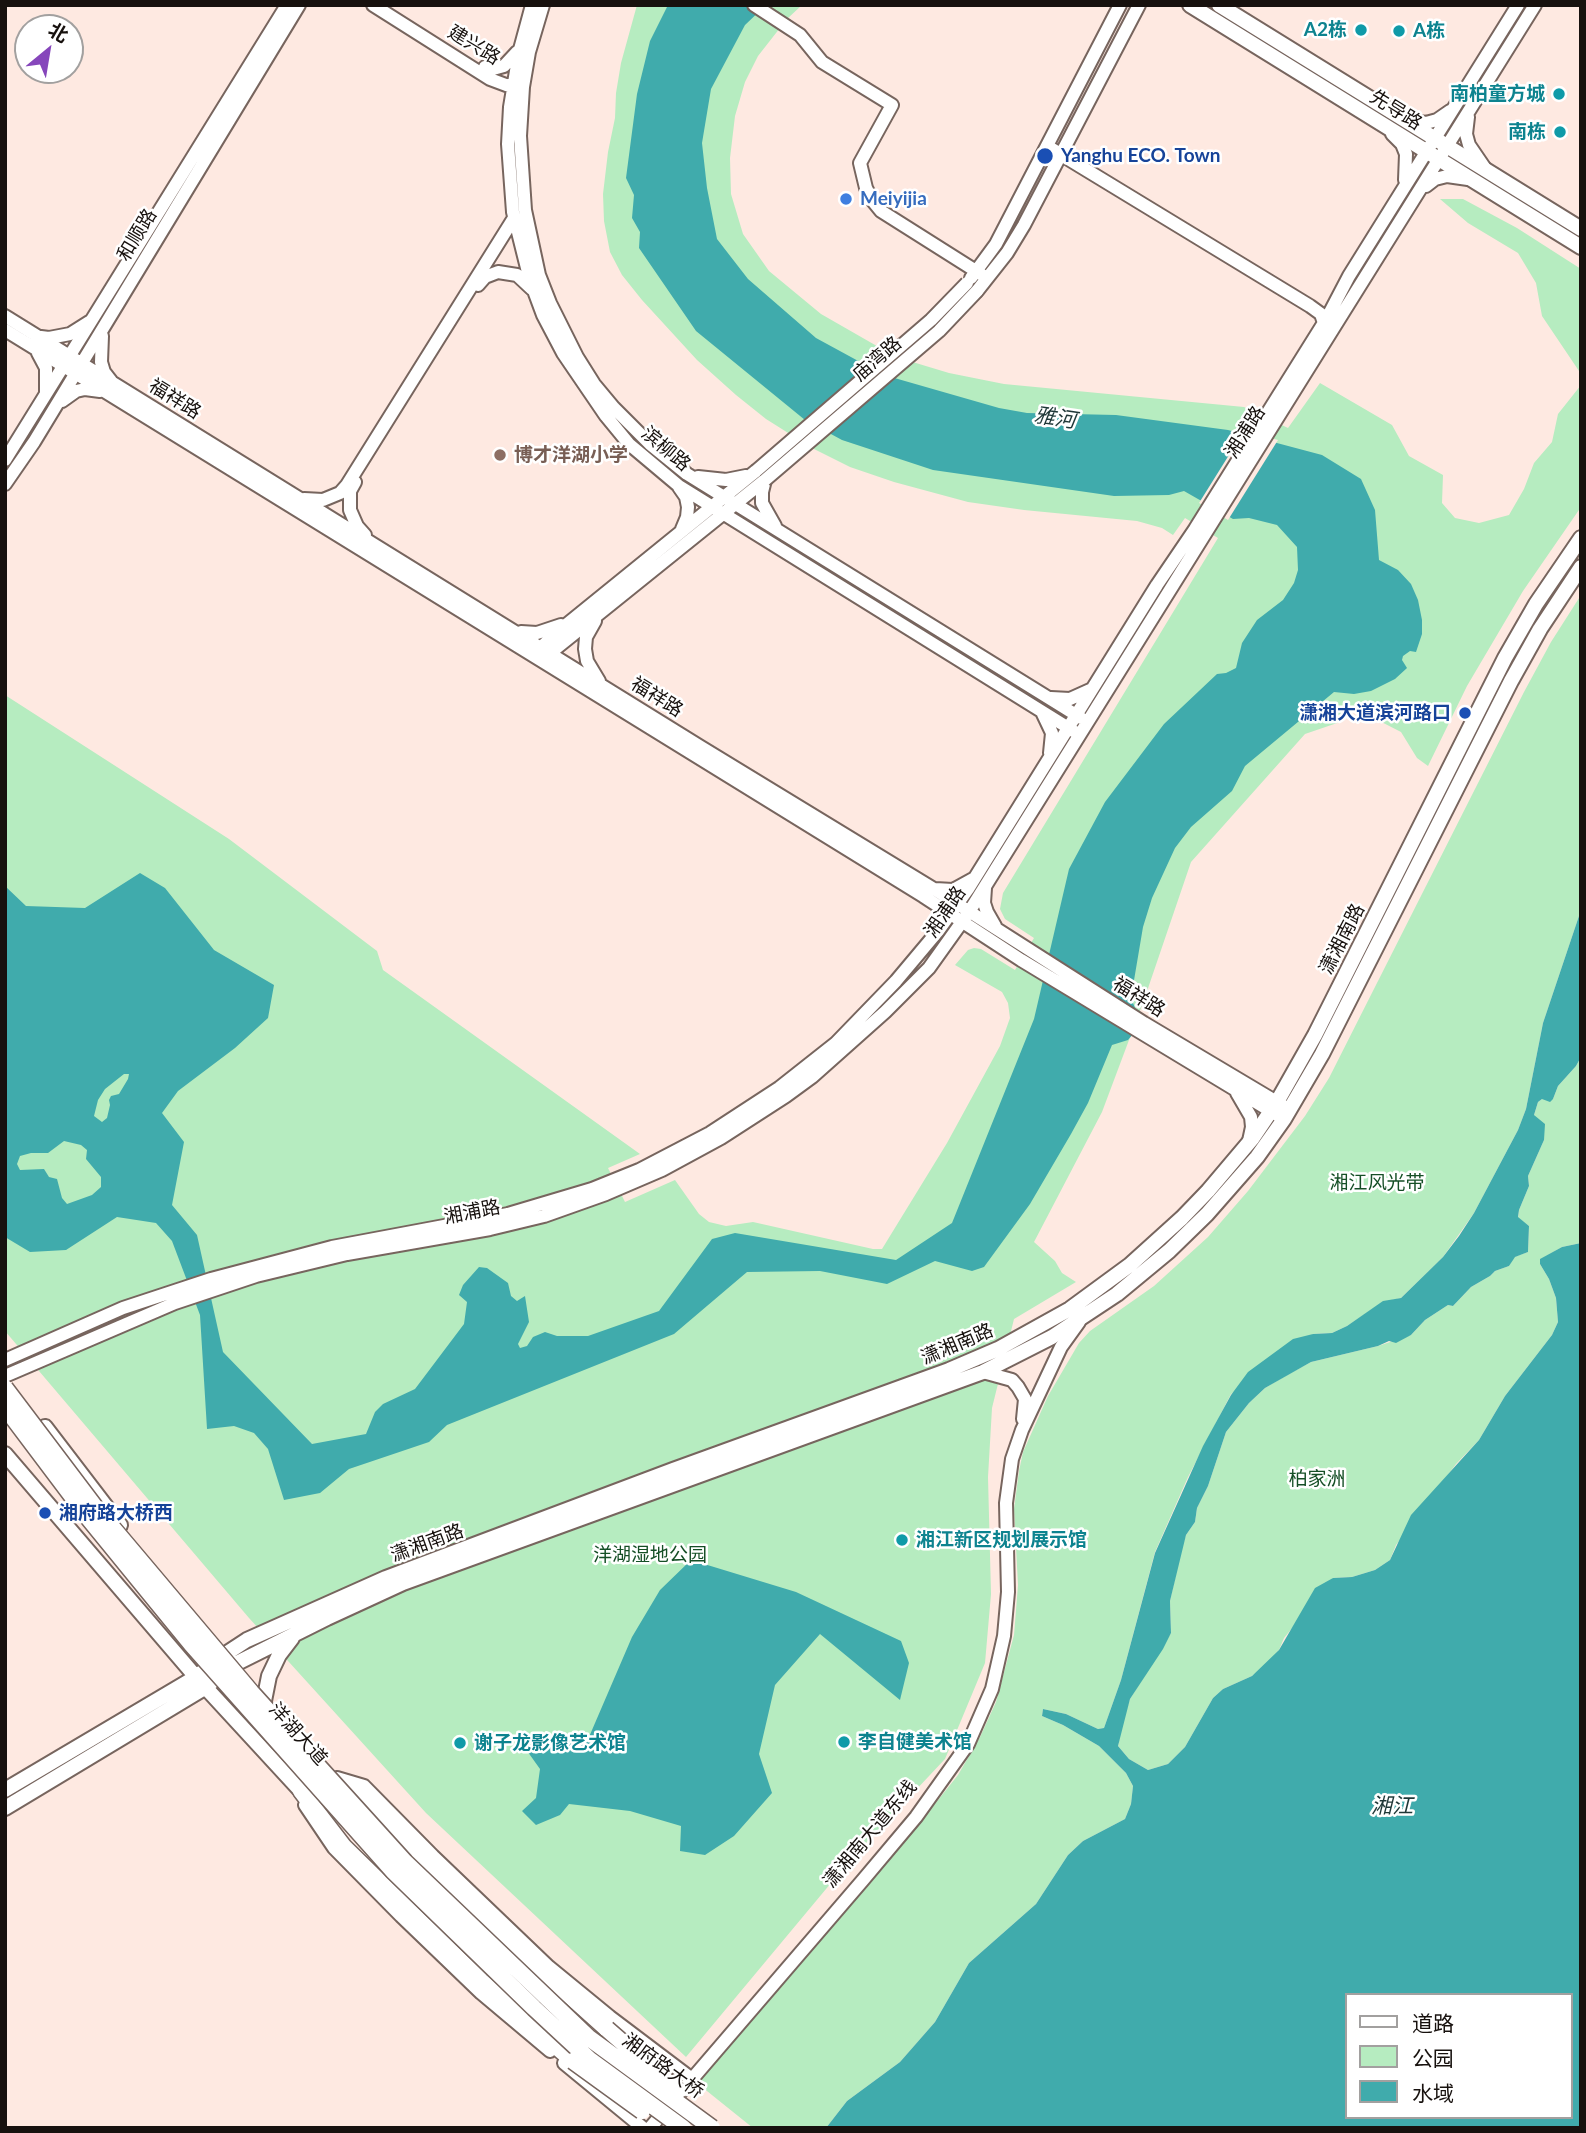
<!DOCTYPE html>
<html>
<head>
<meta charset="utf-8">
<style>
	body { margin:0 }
	#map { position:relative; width:1586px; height:2133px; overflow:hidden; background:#fee9e1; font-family:Lato,"Noto Sans SC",sans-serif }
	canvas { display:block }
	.frame { position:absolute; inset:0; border:7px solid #17110e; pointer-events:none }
	.legend { position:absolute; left:1345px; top:1993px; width:228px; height:126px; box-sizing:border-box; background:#fff; border:2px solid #a2a09f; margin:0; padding:9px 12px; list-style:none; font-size:21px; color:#17110e }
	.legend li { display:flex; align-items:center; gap:14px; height:35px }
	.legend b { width:35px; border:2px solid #a2a09f }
	.north { position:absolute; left:14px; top:14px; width:70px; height:70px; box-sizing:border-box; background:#fff; border:2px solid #a2a09f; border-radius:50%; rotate:30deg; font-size:19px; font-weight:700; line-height:28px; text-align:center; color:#17110e }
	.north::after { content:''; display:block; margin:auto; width:24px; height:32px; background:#8646bb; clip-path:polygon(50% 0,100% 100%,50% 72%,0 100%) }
</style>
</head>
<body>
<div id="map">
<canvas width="1586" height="2133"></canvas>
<div class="frame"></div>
<ul class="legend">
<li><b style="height:9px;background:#fff"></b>道路</li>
<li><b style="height:19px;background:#b6ecc0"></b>公园</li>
<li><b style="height:19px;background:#40abac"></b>水域</li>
</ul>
<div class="north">北</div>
</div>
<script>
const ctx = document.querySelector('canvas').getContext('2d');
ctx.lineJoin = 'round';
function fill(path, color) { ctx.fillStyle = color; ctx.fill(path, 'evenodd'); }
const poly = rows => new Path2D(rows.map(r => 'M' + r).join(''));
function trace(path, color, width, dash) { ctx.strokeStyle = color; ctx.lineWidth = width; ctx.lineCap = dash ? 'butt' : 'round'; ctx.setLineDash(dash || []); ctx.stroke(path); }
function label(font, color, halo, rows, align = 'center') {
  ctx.font = font + ' Lato,"Noto Sans SC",sans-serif'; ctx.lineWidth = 5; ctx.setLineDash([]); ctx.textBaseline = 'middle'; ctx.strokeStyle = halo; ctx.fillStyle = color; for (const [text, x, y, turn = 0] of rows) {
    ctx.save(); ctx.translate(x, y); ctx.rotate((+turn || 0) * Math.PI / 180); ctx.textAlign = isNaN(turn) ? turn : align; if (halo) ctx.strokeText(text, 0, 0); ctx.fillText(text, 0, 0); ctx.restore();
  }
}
const green = poly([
	[637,5,802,5,787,19,758,56,745,82,735,116,730,158,731,194,743,234,769,271,821,314,896,357,949,373,1004,384,1244,407,1288,428,1320,383,1392,425,1409,456,1443,475,1442,503,1455,518,1479,523,1509,515,1524,489,1534,463,1552,442,1558,414,1581,385,1581,507,1523,591,1467,686,1428,766,1417,758,1401,732,1356,709,1343,721,1305,734,1191,862,1144,1000,1102,1112,1034,1242,1055,1261,1062,1273,1076,1282,1014,1319,992,1408,988,1477,991,1594,985,1663,945,1759,851,1859,686,2057,426,1813,249,1618,5,1331,5,695,229,839,377,951,383,970,640,1154,608,1168,625,1202,675,1180,699,1214,709,1222,726,1226,753,1222,873,1249,882,1249,947,1143,1000,1046,1010,1018,1008,1003,1002,992,955,965,968,950,974,948,981,949,1015,970,1034,938,1005,919,1000,909,1003,893,1218,538,1185,518,1173,535,1162,528,1137,521,1024,510,968,502,894,482,850,467,812,448,766,419,736,395,697,360,642,300,622,275,610,252,604,221,603,194,608,152,615,118,616,93,621,63],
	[1440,199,1463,199,1517,228,1581,269,1581,379,1579,371,1542,316,1536,283,1518,253,1468,223],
	[1581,595,1581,910,1543,1023,1526,1109,1518,1130,1474,1213,1443,1257,1401,1298,1383,1302,1347,1326,1332,1333,1313,1334,1231,1394,1188,1477,1155,1552,1121,1680,1104,1728,1098,1729,1066,1714,1043,1709,1042,1716,1063,1725,1099,1746,1126,1773,1133,1786,1131,1804,1125,1819,1083,1841,1068,1855,1036,1904,969,1963,935,2022,900,2062,847,2101,826,2128,753,2128,697,2083,910,1835,958,1775,980,1737,996,1702,1014,1635,1018,1585,1014,1509,1019,1471,1023,1452,1048,1396,1079,1343,1090,1331,1154,1286,1208,1237,1248,1191,1305,1116,1329,1078,1524,692,1551,642],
	[1581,1057,1581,1243,1562,1247,1541,1259,1540,1264,1549,1279,1556,1298,1558,1322,1552,1335,1505,1396,1479,1440,1456,1464,1396,1545,1390,1560,1375,1570,1352,1577,1333,1578,1284,1638,1279,1650,1267,1664,1252,1676,1223,1689,1213,1698,1185,1747,1168,1764,1148,1770,1129,1759,1118,1746,1122,1723,1130,1699,1171,1633,1170,1601,1182,1547,1186,1535,1195,1522,1197,1508,1208,1486,1226,1432,1249,1403,1265,1388,1287,1375,1311,1362,1378,1346,1411,1335,1425,1320,1448,1305,1453,1306,1471,1287,1490,1276,1495,1271,1509,1266,1514,1257,1528,1252,1529,1226,1518,1218,1519,1210,1529,1186,1528,1176,1544,1140,1534,1115,1538,1102,1542,1099,1553,1099,1558,1086,1576,1066]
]);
const water = poly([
	[668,5,766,5,745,25,711,89,702,143,707,188,717,239,748,279,816,338,884,375,999,408,1027,413,1116,415,1228,430,1322,455,1361,479,1375,510,1379,560,1398,570,1411,584,1418,600,1422,620,1422,634,1416,652,1410,651,1403,656,1402,660,1407,668,1395,679,1371,691,1354,694,1334,692,1245,766,1232,791,1191,827,1175,848,1152,898,1143,927,1131,998,1137,1013,1133,1034,1128,1040,1112,1045,1088,1103,1071,1134,1030,1204,984,1267,972,1271,935,1261,887,1284,820,1271,747,1272,674,1334,447,1425,429,1442,349,1469,320,1493,284,1500,268,1449,254,1433,234,1426,207,1429,200,1315,172,1241,156,1223,117,1217,66,1250,30,1252,5,1237,5,886,26,906,85,908,140,873,165,888,214,950,274,985,268,1018,235,1048,178,1091,162,1113,184,1142,172,1205,197,1235,223,1352,312,1444,366,1434,375,1412,383,1404,415,1389,464,1324,467,1302,459,1295,463,1285,479,1267,487,1268,508,1283,511,1296,517,1301,525,1296,529,1322,518,1344,520,1348,527,1346,533,1337,545,1332,557,1336,588,1336,659,1311,712,1239,735,1233,896,1260,952,1223,1034,1019,1069,869,1105,802,1164,724,1217,674,1226,673,1236,668,1242,643,1257,620,1283,600,1294,583,1298,570,1297,547,1277,525,1249,518,1233,519,1184,491,1169,495,1114,496,933,470,842,440,805,420,696,331,639,248,640,232,632,218,634,195,626,178,637,94,650,41],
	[124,1074,129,1074,128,1079,119,1094,111,1096,109,1100,110,1105,107,1118,102,1122,94,1116,98,1100,105,1089],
	[64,1141,81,1145,87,1150,86,1159,101,1177,101,1187,92,1195,67,1204,62,1198,57,1179,49,1177,44,1169,20,1170,17,1164,20,1156,31,1153,48,1153],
	[1581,910,1581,1057,1576,1066,1558,1086,1553,1099,1550,1102,1542,1099,1538,1102,1534,1115,1545,1124,1544,1140,1528,1176,1529,1186,1519,1210,1518,1217,1529,1226,1528,1252,1515,1257,1509,1266,1495,1271,1490,1276,1471,1287,1453,1306,1448,1305,1425,1320,1411,1335,1396,1343,1389,1341,1378,1346,1311,1362,1265,1388,1249,1403,1226,1432,1208,1486,1197,1508,1195,1522,1186,1535,1170,1601,1171,1633,1163,1649,1130,1699,1118,1746,1129,1759,1148,1770,1168,1764,1185,1747,1213,1698,1223,1689,1252,1676,1279,1650,1315,1588,1333,1578,1352,1577,1375,1570,1390,1560,1411,1515,1479,1440,1505,1396,1552,1335,1558,1322,1556,1298,1549,1279,1540,1264,1540,1259,1562,1247,1581,1243,1581,2128,826,2128,847,2101,900,2062,935,2022,969,1963,1036,1904,1068,1855,1083,1841,1125,1819,1131,1804,1133,1786,1126,1773,1099,1746,1063,1725,1042,1716,1043,1709,1066,1714,1098,1729,1104,1728,1121,1680,1155,1553,1203,1446,1231,1395,1248,1372,1293,1339,1313,1334,1332,1333,1347,1326,1383,1301,1401,1298,1443,1257,1459,1236,1474,1213,1518,1130,1526,1109,1543,1023],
	[1346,1995,1570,1995,1570,2117,1346,2117],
	[691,1560,796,1592,901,1641,909,1663,900,1700,820,1634,775,1685,759,1754,772,1793,734,1836,705,1855,680,1851,681,1826,630,1811,569,1804,560,1815,536,1825,522,1811,536,1798,540,1769,525,1748,589,1737,632,1637,660,1590]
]);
const pier = poly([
	[1244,431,1278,440,1228,520,1199,503]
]);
const secondary = poly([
	[373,5,490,79,506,85,518,87],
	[532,5,519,53,510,107,508,144,513,212,530,280,543,315,563,353,606,416,629,444,679,486,1075,732],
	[543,5,529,52,523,87,520,136,525,210,539,275,550,303,577,357,594,384,614,408,650,444,687,474,1081,718],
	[754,5,800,35,822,62,892,105,860,163,866,188,872,200,881,211,987,278],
	[485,67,493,69,504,66,517,52],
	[1468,117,1466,134,1469,145,1484,167],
	[1406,120,1426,123,1437,120,1450,111],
	[1392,134,1402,144,1406,154,1405,180],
	[1047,146,1310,306,1321,314,1324,323],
	[1426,186,1435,179,1447,176,1468,179],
	[971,278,996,244,1120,5],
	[478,285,485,277,498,272,517,275,532,289],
	[977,291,1007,253,1024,225,1139,5],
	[5,316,701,747,934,889,1144,1023,1285,1107],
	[5,330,923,896,1021,960,1284,1119],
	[102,336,101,362,104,372,111,381],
	[41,337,49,338,70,334,89,322],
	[38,353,46,368,46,392],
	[62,401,76,391,85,389,100,391],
	[5,460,287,5],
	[698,477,726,480,746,476],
	[765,480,762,492,762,503,775,526],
	[355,482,350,491,350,510,357,526,365,535],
	[5,484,34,442,299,5],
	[679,487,686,497,688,507,687,517,682,529],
	[304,499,323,500,340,493,347,485,514,218],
	[595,621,586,637,585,649,587,661,599,681],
	[521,632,537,633,561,625],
	[537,651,555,634,756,471],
	[546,659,555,649,765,480],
	[1051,698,1070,699,1090,690],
	[1043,714,1052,733,1050,753],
	[985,888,984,903,987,912,995,926],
	[935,889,953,890,973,879],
	[1237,1093,1251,1117,1252,1127,1249,1141],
	[5,1360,123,1308,211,1279,332,1247,508,1214,592,1189,639,1170,710,1133,779,1088,836,1043,896,981,938,931,968,889,1157,585,1195,529,1327,318,1349,276,1518,5],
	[983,1372,1012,1380,1018,1387,1025,1399,1023,1419],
	[5,1376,175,1303,256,1276,347,1254,490,1229,544,1216,606,1194,662,1170,721,1138,786,1096,812,1077,885,1012,929,968,969,912,1535,5],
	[337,1778,364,1786,433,1856,549,1967,610,2017,692,2079],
	[305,1805,334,1848,401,1916,481,1993,550,2051],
	[564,2063,643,2128],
	[650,2128,863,1880,916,1817,968,1744,992,1689,1004,1636,1008,1592,1006,1503,1012,1459,1022,1430,1061,1347,1079,1322]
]);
const primary = poly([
	[1190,5,1581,247],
	[1219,5,1581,229],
	[45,1427,120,1525],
	[5,1454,196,1677,301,1791],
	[264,1701,269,1676,279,1655,292,1638],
	[5,1790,196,1677,221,1657,247,1640,386,1578,673,1470,949,1370,998,1349,1070,1309,1130,1265,1182,1218,1208,1191,1252,1139,1277,1102,1315,1035,1505,658,1536,604,1581,538],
	[5,1808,206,1687,231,1666,327,1618,403,1583,983,1372,1052,1337,1117,1294,1169,1251,1207,1214,1257,1157,1284,1119,1322,1054,1511,681,1540,629,1581,567]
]);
const highway = poly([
	[344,1786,378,1814,423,1864,607,2029],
	[301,1791,344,1847,481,1981,573,2061]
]);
const secondaryBridge = poly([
	[756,471,931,320,967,283],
	[765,480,939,331,977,291]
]);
const highwayBridge = poly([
	[5,1388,95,1507,251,1692,405,1862,589,2038,712,2128],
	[5,1407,90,1520,192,1645,393,1871,534,2008,590,2060,683,2128],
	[607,2029,678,2091],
	[573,2061,642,2111]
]);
const markers = [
	[1361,30,7,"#0f9aa8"],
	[1399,31,7,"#0f9aa8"],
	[1559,94,7,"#0f9aa8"],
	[1560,132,7,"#0f9aa8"],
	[1045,156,9,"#1a4fb4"],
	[846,199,7,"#3f7fe0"],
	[500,455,7,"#8d6e63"],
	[1465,713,7,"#1a4fb4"],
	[45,1513,7,"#1a4fb4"],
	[902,1540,7,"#0f9aa8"],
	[844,1742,7,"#0f9aa8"],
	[460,1743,7,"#0f9aa8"]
];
const cultureNames = [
	["A2栋",1347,30,"right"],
	["A栋",1413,31],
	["南柏童方城",1545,94,"right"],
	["南栋",1546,132,"right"],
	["湘江新区规划展示馆",916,1540],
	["李自健美术馆",858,1742],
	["谢子龙影像艺术馆",474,1743]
];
const streetNames = [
	["建兴路",474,45,31],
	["先导路",1396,110,32],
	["和顺路",137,235,-59],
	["庙湾路",877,359,-41],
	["福祥路",175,399,32],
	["湘浦路",1245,432,-58],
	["滨柳路",666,449,40],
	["福祥路",657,697,32],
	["湘浦路",945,912,-56],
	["潇湘南路",1342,939,-63],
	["福祥路",1139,997,32],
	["湘浦路",472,1212,-11],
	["潇湘南路",957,1344,-23],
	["潇湘南路",427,1543,-20],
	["洋湖大道",298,1734,48],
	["潇湘南大道东线",870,1834,-50],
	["湘府路大桥",663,2066,36]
];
const transitNames = [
	["Yanghu ECO. Town",1061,156],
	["潇湘大道滨河路口",1451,713,"right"],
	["湘府路大桥西",59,1513]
];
const shopNames = [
	["Meiyijia",860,199]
];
const educationNames = [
	["博才洋湖小学",514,455]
];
const parkNames = [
	["湘江风光带",1377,1183],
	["柏家洲",1317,1479],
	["洋湖湿地公园",650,1555]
];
const waterNames = [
	["雅河",1055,418,8],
	["湘江",1392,1806]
];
fill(green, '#b6ecc0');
fill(water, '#40abac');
fill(pier, '#fee9e1');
trace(secondary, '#77655e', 16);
trace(primary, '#77655e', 18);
trace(highway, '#77655e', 19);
trace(secondary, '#fff', 12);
trace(primary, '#fff', 14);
trace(highway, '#fff', 16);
trace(secondaryBridge, '#77655e', 16, []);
trace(highwayBridge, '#77655e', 19, []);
trace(secondaryBridge, '#fff', 12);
trace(highwayBridge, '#fff', 16);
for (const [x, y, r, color] of markers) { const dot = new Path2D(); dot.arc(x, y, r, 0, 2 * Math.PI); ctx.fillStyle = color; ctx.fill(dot); trace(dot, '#fff', 2.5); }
label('bold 19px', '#0d838f', '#fff', cultureNames, 'left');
label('19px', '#17110e', '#fff', streetNames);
label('bold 19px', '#164399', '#fff', transitNames, 'left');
label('bold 19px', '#366cbe', '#fff', shopNames, 'left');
label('bold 19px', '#785e54', '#fff', educationNames, 'left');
label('19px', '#154f26', '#fff', parkNames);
label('italic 21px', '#1f3737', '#fff', waterNames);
</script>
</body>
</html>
